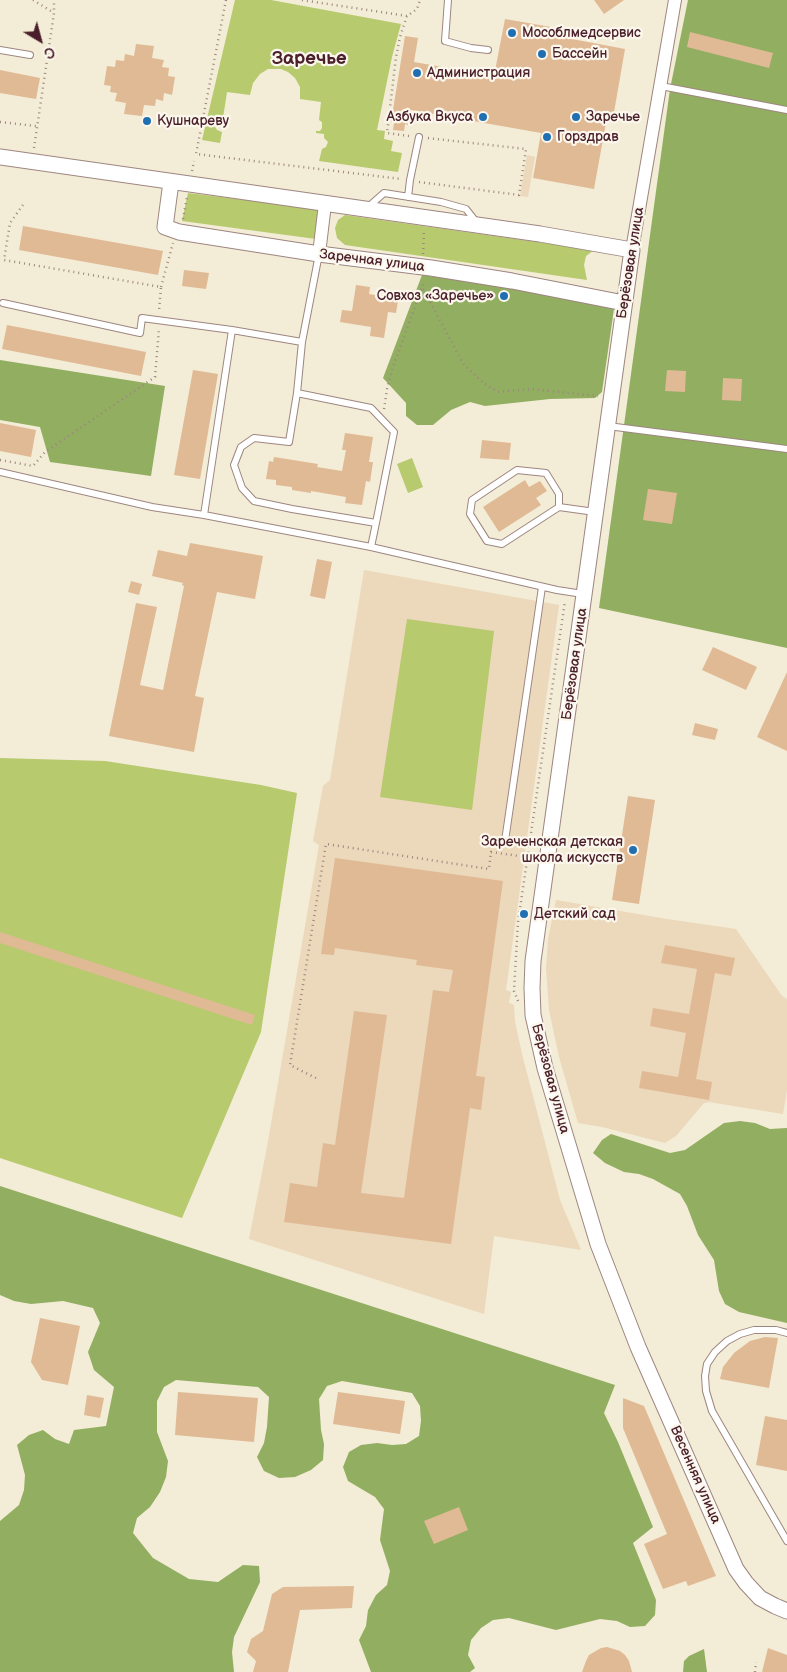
<!DOCTYPE html>
<html>
<head>
<meta charset="utf-8">
<style>
	body { margin:0 }
	#map { position:relative; width:787px; height:1672px; overflow:hidden; background:#f3ecd6; font-family:"Balsamiq Sans",sans-serif }
	canvas { display:block }
	.north { position:absolute; left:15px; top:15px; width:50px; height:50px; -webkit-text-stroke:4px #fbf7ec; paint-order:stroke; rotate:143deg; font-size:14px; font-weight:700; line-height:20px; text-align:center; color:#4a1f2b }
	.north::after { content:''; display:block; margin:auto; width:18px; height:22px; background:#4a1f2b; clip-path:polygon(50% 0,100% 100%,50% 72%,0 100%) }
</style>
</head>
<body>
<div id="map">
<canvas width="787" height="1672"></canvas>
<div class="north">С</div>
</div>
<script>
const ctx = document.querySelector('canvas').getContext('2d');
ctx.lineJoin = 'round';
function fill(path, color) { ctx.fillStyle = color; ctx.fill(path, 'evenodd'); }
const poly = rows => new Path2D(rows.map(r => 'M' + r).join(''));
function trace(path, color, width, dash) { ctx.strokeStyle = color; ctx.lineWidth = width; ctx.lineCap = dash ? 'butt' : 'round'; ctx.setLineDash(dash || []); ctx.stroke(path); }
function label(font, color, halo, rows, align = 'center') {
  ctx.font = font + ' "Balsamiq Sans",sans-serif'; ctx.lineWidth = 4.5; ctx.setLineDash([]); ctx.textBaseline = 'middle'; ctx.strokeStyle = halo; ctx.fillStyle = color; for (const [text, x, y, turn = 0] of rows) {
    ctx.save(); ctx.translate(x, y); ctx.rotate((+turn || 0) * Math.PI / 180); ctx.textAlign = isNaN(turn) ? turn : align; if (halo) ctx.strokeText(text, 0, 0); ctx.fillText(text, 0, 0); ctx.restore();
  }
}
const built = poly([
	[527,155,535,157,528,197,520,196],
	[364,570,559,605,506,990,511,992,509,1003,514,1005,515,1022,522,1054,560,1200,581,1250,494,1236,484,1314,249,1239,267,1147,319,845,313,841,323,786,330,780],
	[556,900,667,919,736,929,782,996,787,999,787,1090,783,1114,709,1102,704,1103,676,1136,665,1143,602,1127,578,1123,559,1057,549,1010,546,969,548,939]
]);
const green = poly([
	[235,0,271,0,401,24,392,57,377,130,385,131,384,139,393,141,391,151,402,153,398,172,319,161,322,149,326,147,328,142,324,138,324,134,316,133,316,131,320,131,322,128,322,122,319,120,321,102,300,99,300,87,295,78,288,72,281,69,268,69,260,74,253,83,250,95,227,92,223,118,217,120,214,125,217,130,222,132,220,143,202,140],
	[188,193,319,209,316,239,182,221],
	[345,215,594,250,586,256,584,265,587,280,345,245,337,238,335,228,338,220],
	[412,458,423,487,408,493,397,464],
	[407,619,494,631,472,810,380,797],
	[0,758,105,761,261,785,297,793,261,1032,182,1218,0,1158]
]);
const forest = poly([
	[688,0,787,0,787,648,599,608,670,89],
	[422,275,615,302,602,392,595,398,550,399,485,406,470,402,451,410,433,425,417,425,406,416,406,403,383,378],
	[0,360,165,386,151,476,50,462,40,427,0,420],
	[740,1121,755,1123,770,1129,787,1128,787,1323,739,1312,725,1304,719,1291,714,1260,698,1235,687,1206,680,1194,653,1179,639,1174,624,1172,605,1163,593,1153,602,1140,611,1134,670,1153,685,1150,724,1123],
	[0,1186,615,1385,604,1413,618,1442,653,1527,633,1543,656,1600,655,1615,645,1626,630,1627,617,1621,600,1619,556,1630,509,1618,493,1620,481,1628,471,1640,468,1655,475,1668,470,1672,371,1672,359,1640,366,1626,368,1610,376,1595,387,1585,390,1571,380,1540,384,1509,375,1497,348,1481,343,1467,349,1452,361,1445,377,1443,392,1445,406,1444,419,1436,421,1421,420,1406,412,1393,342,1381,327,1386,319,1399,321,1430,324,1444,323,1460,311,1470,295,1477,279,1478,264,1471,257,1457,264,1443,267,1427,269,1397,258,1387,176,1380,164,1387,157,1401,157,1432,168,1461,166,1477,160,1492,150,1507,137,1518,133,1533,153,1558,189,1579,218,1582,243,1565,259,1566,260,1582,234,1637,232,1652,234,1672,0,1672,0,1521,19,1505,24,1490,25,1475,17,1445,29,1435,43,1430,55,1439,69,1444,74,1430,106,1426,114,1387,94,1370,88,1352,100,1323,93,1308,63,1301,31,1304,14,1301,0,1295],
	[704,1649,707,1672,683,1672,684,1661,689,1656]
]);
const building = poly([
	[594,0,624,0,604,14],
	[505,19,574,31,572,39,625,49,613,118,607,117,594,189,533,178,541,133,411,110,408,125,405,124,404,131,393,130,394,123,391,122,405,36,418,38,414,62,494,76],
	[690,32,773,53,769,68,687,47],
	[136,44,154,46,152,58,164,60,162,67,169,68,168,76,175,77,172,95,164,93,163,101,156,99,155,106,144,105,142,116,124,114,126,103,115,101,117,93,110,92,111,86,104,85,107,66,115,67,116,60,124,61,125,54,134,56],
	[0,70,40,78,36,99,0,93],
	[23,226,163,251,158,275,19,250],
	[184,270,209,273,206,289,182,286],
	[356,285,370,287,369,294,375,295,375,298,398,301,396,313,388,312,384,338,370,336,371,327,340,322,342,310,352,311],
	[7,325,146,352,141,376,2,349],
	[193,370,218,374,200,479,174,475],
	[667,370,686,371,685,392,665,391],
	[723,378,742,379,741,401,722,400],
	[0,423,36,430,31,457,0,451],
	[345,433,373,437,369,462,373,462,370,482,366,481,362,505,345,503,346,497,311,491,311,493,292,490,292,487,276,485,276,480,266,479,269,461,273,462,274,457,318,464,317,467,342,471,346,450,342,450],
	[482,440,511,443,509,460,480,458],
	[525,480,529,487,540,481,547,491,536,498,541,505,499,532,483,507],
	[648,489,677,493,672,524,643,520],
	[190,543,263,556,255,599,217,592,195,696,204,698,194,752,109,736,136,603,157,607,140,685,163,690,184,586,182,585,183,583,152,576,158,550,187,556],
	[317,559,332,562,325,599,310,596],
	[131,581,142,584,139,595,128,592],
	[713,647,757,667,746,690,702,670],
	[787,672,787,751,757,737],
	[695,723,718,729,715,740,692,735],
	[628,796,655,800,639,904,612,900],
	[335,858,503,881,476,1076,485,1077,481,1110,470,1108,451,1244,284,1222,290,1183,317,1187,323,1143,335,1145,354,1011,387,1015,361,1193,404,1198,433,990,449,992,453,970,416,965,417,960,335,948,334,955,321,954],
	[0,932,255,1015,252,1025,0,943],
	[665,945,735,958,731,976,715,973,696,1079,712,1082,709,1100,639,1088,642,1071,678,1077,686,1033,650,1026,653,1008,689,1014,697,969,661,963],
	[40,1318,80,1326,68,1385,42,1380,31,1362],
	[765,1337,778,1338,769,1388,720,1379,723,1367,734,1353,750,1341],
	[178,1392,258,1398,254,1442,175,1435],
	[338,1392,405,1401,400,1434,333,1424],
	[87,1395,104,1398,100,1418,84,1415],
	[623,1398,644,1406,716,1576,688,1586,686,1581,663,1589,644,1544,667,1534,623,1428],
	[765,1416,787,1420,787,1471,756,1465],
	[459,1507,468,1530,434,1544,424,1521],
	[354,1586,352,1608,300,1610,288,1672,253,1672,256,1661,247,1652,251,1639,263,1631,272,1594,283,1587],
	[607,1647,620,1651,625,1655,629,1661,632,1672,582,1672,586,1661,589,1655,601,1648],
	[768,1648,787,1655,787,1672,762,1672]
]);
const path = poly([
	[33,0,54,13],
	[226,0,196,154,401,179],
	[302,0,407,16],
	[0,122,36,126],
	[409,136,387,133,396,57,400,37,407,16,417,9,420,0],
	[34,148,54,13,54,0],
	[192,171,194,161],
	[419,182,519,195,526,149,427,138],
	[23,205,10,223,4,260,161,287,159,311],
	[183,219,187,197],
	[423,254,424,232],
	[161,287,173,243],
	[423,289,464,365,485,384,498,392,531,389,598,396],
	[384,409,387,389,393,367,424,282],
	[0,460,33,466,45,452,155,377,159,329],
	[518,1001,514,991,518,922,565,601],
	[316,1078,290,1065,326,844,489,869,491,852,526,857],
	[755,1672,756,1662]
]);
const service = poly([
	[448,0,445,41,471,48,488,50],
	[0,50,30,55],
	[661,86,787,110],
	[408,197,410,180,419,137],
	[367,208,384,193,441,202,466,209,477,223],
	[3,303,140,333,142,318,232,330,204,515],
	[232,330,302,342],
	[297,393,302,342,319,254],
	[608,426,787,449],
	[0,472,152,507,204,515,371,547,557,590,583,594],
	[559,507,559,494,546,473,517,470,472,500,470,514,487,541,502,544,559,507,595,512],
	[371,547,376,523,394,432,371,408,297,393,289,442,254,438,241,447,234,465,242,488,254,501,292,509,376,523],
	[505,841,542,587],
	[787,1333,776,1330,754,1330,740,1334,727,1341,715,1352,707,1364,705,1376,706,1391,712,1411,787,1541]
]);
const minor = poly([
	[632,250,675,0],
	[319,254,325,204]
]);
const tertiary = poly([
	[0,157,540,234,632,250,533,961,532,988,533,1015,545,1068,598,1244,638,1347,736,1569,746,1583,760,1598,775,1606,787,1611],
	[171,182,165,227,179,232,319,254,431,268,512,281,624,303]
]);
const markers = [
	[512,33,5,"#1f6fb2"],
	[542,54,5,"#1f6fb2"],
	[417,73,5,"#1f6fb2"],
	[483,117,5,"#1f6fb2"],
	[576,117,5,"#1f6fb2"],
	[147,121,5,"#1f6fb2"],
	[547,137,5,"#1f6fb2"],
	[504,296,5,"#1f6fb2"],
	[633,850,5,"#1f6fb2"],
	[524,914,5,"#1f6fb2"]
];
const poiNames = [
	["Мособлмедсервис",522,33],
	["Бассейн",552,54],
	["Администрация",427,73],
	["Азбука Вкуса",473,117,"right"],
	["Заречье",586,117],
	["Кушнареву",157,121],
	["Горздрав",557,137],
	["Совхоз «Заречье»",494,296,"right"],
	["Зареченская детская",623,842,"right"],
	["школа искусств",623,858,"right"],
	["Детский сад",534,914]
];
const streetNames = [
	["Заречная улица",372,261,7],
	["Берёзовая улица",631,263,-81],
	["Берёзовая улица",575,664,-82],
	["Берёзовая улица",550,1079,75],
	["Весенняя улица",695,1475,66]
];
const districtNames = [
	["Заречье",309,59]
];
fill(built, '#ecd8ba');
fill(green, '#b7ca6e');
fill(forest, '#91ae61');
fill(building, '#e0ba95');
trace(service, '#9e8680', 8);
trace(minor, '#9e8680', 14);
trace(tertiary, '#9e8680', 17);
trace(path, '#9e8680', 2.5, [1, 4]);
trace(service, '#fff', 6);
trace(minor, '#fff', 12);
trace(tertiary, '#fff', 15);
for (const [x, y, r, color] of markers) { const dot = new Path2D(); dot.arc(x, y, r, 0, 2 * Math.PI); ctx.fillStyle = color; ctx.fill(dot); trace(dot, '#fbf7ec', 2); }
label('14px', '#4a1f2b', '#fbf7ec', poiNames, 'left');
label('14px', '#4a1f2b', '#fbf7ec', streetNames);
label('bold 19px', '#4a1f2b', '#fbf7ec', districtNames);
</script>
</body>
</html>
